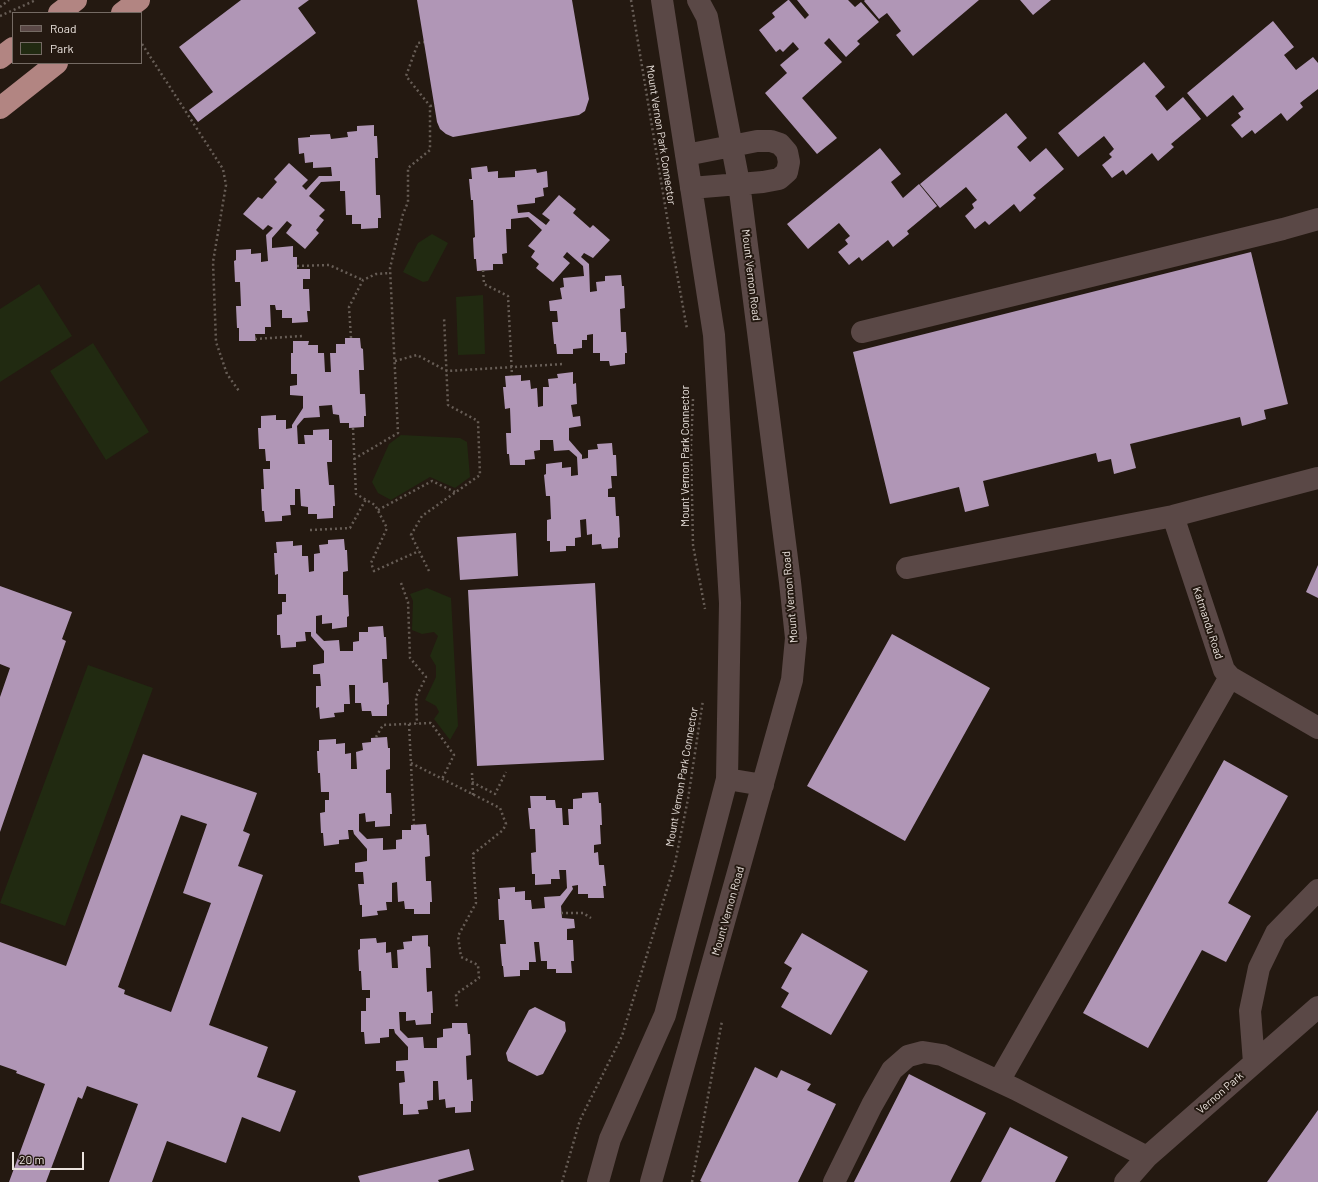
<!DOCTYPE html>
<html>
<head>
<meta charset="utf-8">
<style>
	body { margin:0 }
	#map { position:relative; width:1318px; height:1182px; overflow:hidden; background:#241911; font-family:Barlow,sans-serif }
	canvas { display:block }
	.legend { position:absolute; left:12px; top:12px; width:130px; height:52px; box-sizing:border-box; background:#241911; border:1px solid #746a63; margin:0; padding:5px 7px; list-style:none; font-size:12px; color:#ebe3de }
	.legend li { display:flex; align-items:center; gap:8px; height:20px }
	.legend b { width:20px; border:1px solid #746a63 }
	.scale { position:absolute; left:12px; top:1152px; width:72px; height:18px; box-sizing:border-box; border:2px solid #ebe3de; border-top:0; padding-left:5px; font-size:12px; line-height:14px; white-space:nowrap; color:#ebe3de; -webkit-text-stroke:3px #241911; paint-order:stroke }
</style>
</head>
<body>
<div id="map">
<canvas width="1318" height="1182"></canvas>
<ul class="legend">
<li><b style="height:5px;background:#5a4846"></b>Road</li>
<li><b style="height:11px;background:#212a11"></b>Park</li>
</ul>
<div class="scale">20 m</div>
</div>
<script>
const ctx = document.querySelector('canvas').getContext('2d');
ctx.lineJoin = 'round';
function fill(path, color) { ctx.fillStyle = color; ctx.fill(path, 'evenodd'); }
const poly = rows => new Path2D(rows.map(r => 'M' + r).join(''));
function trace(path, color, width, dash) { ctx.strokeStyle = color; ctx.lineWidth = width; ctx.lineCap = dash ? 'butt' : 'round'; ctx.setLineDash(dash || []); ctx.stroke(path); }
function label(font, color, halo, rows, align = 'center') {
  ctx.font = font + ' Barlow,sans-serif'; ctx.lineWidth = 4; ctx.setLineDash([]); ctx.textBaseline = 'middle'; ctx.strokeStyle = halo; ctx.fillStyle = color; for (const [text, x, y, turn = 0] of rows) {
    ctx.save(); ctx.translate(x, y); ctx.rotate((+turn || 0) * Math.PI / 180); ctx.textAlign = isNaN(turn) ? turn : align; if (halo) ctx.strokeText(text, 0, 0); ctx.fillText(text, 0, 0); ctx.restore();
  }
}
const green = poly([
	[432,234,448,243,428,281,423,282,403,272,418,243],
	[39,284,72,336,0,382,0,309],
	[483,295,485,354,458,355,456,297],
	[93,343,149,432,106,460,50,371],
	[401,435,460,438,467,442,470,477,455,488,430,477,391,500,378,493,372,482,389,444],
	[427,588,451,598,458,726,450,740,434,719,439,712,436,706,425,700,436,677,436,666,430,656,438,636,434,632,422,634,412,630,413,601,410,594],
	[88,665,153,688,65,926,0,903]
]);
const building = poly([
	[241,0,309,0,298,8,316,33,198,122,189,110,213,92,179,47],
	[417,0,572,0,589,99,585,111,579,115,453,137,446,134,440,129,437,122],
	[788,0,789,0,805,19,809,15,797,0,848,0,855,7,861,2,879,22,857,41,860,44,846,57,829,38,824,43,842,62,802,98,837,138,817,154,765,93,787,73,780,65,799,49,793,42,783,52,780,49,776,52,759,30,775,17,772,13],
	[865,0,979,0,913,56,896,35,901,31,887,13,879,19,864,1],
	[1020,0,1051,0,1033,15],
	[1273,21,1294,47,1284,55,1296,70,1313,57,1318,63,1318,89,1300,103,1303,107,1287,121,1281,113,1255,134,1252,130,1242,138,1231,125,1241,117,1238,113,1244,109,1233,95,1207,117,1187,93],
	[1144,62,1165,87,1155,96,1167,111,1183,97,1201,119,1171,144,1174,147,1158,161,1152,153,1126,175,1123,170,1112,178,1102,165,1112,157,1109,154,1114,149,1104,136,1078,157,1058,133],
	[1006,113,1027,138,1017,147,1030,162,1046,148,1064,169,1033,195,1036,198,1020,212,1014,204,989,225,985,221,975,229,965,216,974,208,972,204,977,200,966,187,940,208,920,184],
	[374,125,374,136,377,136,378,158,375,158,376,195,380,195,381,218,378,218,378,228,361,229,361,224,352,224,352,215,346,215,345,191,340,191,340,181,321,182,309,196,325,210,319,216,324,220,316,230,319,233,305,249,286,233,292,225,287,221,272,238,272,248,293,246,293,257,297,257,297,269,310,269,310,279,303,279,303,289,309,289,310,311,307,311,308,322,292,323,292,318,282,318,282,310,276,310,275,305,270,305,271,327,265,327,265,334,255,334,256,341,239,341,239,328,237,328,236,306,241,306,240,282,235,282,234,261,236,260,236,250,251,249,251,254,261,253,261,262,268,261,266,235,273,228,268,225,263,230,243,214,258,197,262,199,277,182,274,179,289,163,308,180,302,186,306,190,319,176,332,176,331,167,313,168,313,162,305,163,304,153,299,154,298,138,310,137,310,135,330,134,331,139,348,137,347,132,357,131,357,126],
	[880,148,901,174,891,182,903,198,919,184,937,206,907,231,909,234,893,247,888,240,862,261,859,257,849,265,838,252,848,244,845,240,850,236,839,223,808,249,787,224],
	[487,166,488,172,498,171,498,178,515,177,515,171,536,169,537,173,547,171,548,187,543,188,544,196,535,198,535,203,517,205,518,213,529,212,546,225,550,220,542,214,559,195,576,209,573,213,590,228,593,225,610,240,593,258,584,253,581,257,589,264,590,292,597,291,596,282,605,281,605,276,621,275,622,286,624,286,625,308,620,309,621,332,626,332,627,353,625,353,625,364,610,366,609,361,600,361,600,353,593,353,593,334,587,335,587,340,582,340,582,348,573,349,573,354,557,354,556,344,554,344,552,322,558,322,557,311,550,311,549,301,562,299,560,288,564,287,563,278,584,276,583,266,567,252,563,257,570,263,553,282,536,268,539,264,531,257,535,251,528,246,542,230,528,217,511,219,511,229,506,229,507,253,502,254,503,264,493,264,493,270,477,271,476,259,474,259,473,238,475,237,473,200,471,200,469,179,472,179,471,168],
	[1251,252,1288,404,1264,410,1266,419,1242,426,1240,417,1130,444,1136,468,1114,474,1111,459,1098,462,1096,453,983,481,989,506,965,512,959,487,890,504,853,352],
	[345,338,360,338,361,348,363,349,364,370,359,370,360,394,365,394,366,416,364,416,364,427,349,428,349,423,340,423,339,415,333,414,332,405,319,406,320,417,304,418,297,426,298,444,305,444,304,435,313,435,313,430,329,429,329,440,332,440,332,462,327,462,329,485,334,485,335,506,333,506,333,518,317,519,317,514,308,514,308,507,301,506,300,489,295,489,295,505,290,505,291,515,282,516,282,521,265,522,264,511,262,511,261,489,264,489,263,469,270,469,270,461,266,461,265,449,259,449,258,428,261,428,261,416,276,415,276,420,286,420,286,429,292,428,292,425,303,408,303,396,290,395,290,386,297,385,297,374,291,374,291,353,293,353,293,341,309,341,308,345,318,345,318,353,324,353,325,372,331,372,330,353,336,353,336,344,345,344],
	[573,372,573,384,576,383,577,404,571,405,573,417,580,416,581,426,569,428,569,440,582,455,582,459,588,458,588,450,598,449,597,444,612,443,613,455,616,455,617,476,611,476,612,488,608,489,608,497,615,497,616,516,619,516,620,537,618,538,618,548,602,549,601,544,592,545,592,534,587,535,586,519,580,520,581,537,575,538,575,546,566,546,566,551,550,552,550,541,547,541,547,520,551,519,550,496,546,496,544,475,546,474,546,464,562,462,562,468,571,467,571,476,578,475,577,457,569,450,554,451,553,440,540,440,540,450,534,451,535,459,525,460,525,465,510,465,509,454,507,454,506,433,511,433,510,408,505,409,503,387,506,387,505,376,521,375,521,381,530,380,531,389,537,388,538,407,543,406,543,387,549,387,548,379,558,378,557,374],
	[516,533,518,576,460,580,457,537],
	[344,539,345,550,347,550,348,571,343,572,343,595,348,595,349,616,347,617,347,627,332,629,332,623,322,624,322,615,316,616,316,633,324,641,339,640,340,651,353,651,353,642,359,641,359,632,368,632,368,627,383,626,384,637,386,637,387,659,382,659,383,683,388,682,389,704,387,705,387,716,372,716,371,711,362,711,361,703,355,703,355,685,349,685,350,704,344,704,344,712,334,713,335,717,320,719,319,707,316,708,316,686,321,686,320,674,313,674,313,665,324,663,324,651,311,636,311,632,305,632,306,641,296,642,296,647,281,648,280,635,277,635,277,615,282,614,282,602,286,602,286,594,278,594,278,574,275,575,274,553,277,553,276,542,293,541,293,546,302,545,302,556,308,556,309,572,314,571,314,554,320,553,319,545,328,544,328,540],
	[1318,565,1318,598,1306,592],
	[595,583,604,760,477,766,468,590],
	[0,586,72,612,62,639,66,641,0,832,0,697,10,668,0,664],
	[892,634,990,688,905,841,807,786],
	[387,737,388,748,390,748,390,769,386,770,386,793,391,793,392,814,390,814,390,826,375,827,375,821,366,822,365,813,359,814,359,831,367,839,383,838,383,850,396,849,396,840,402,839,402,830,411,830,411,825,426,824,427,835,429,835,430,856,425,857,426,881,431,881,432,902,430,902,430,914,414,914,414,909,405,909,404,901,398,902,397,882,392,883,392,902,386,902,387,910,377,911,378,915,362,917,362,905,360,905,358,884,364,884,363,872,355,872,355,863,367,861,367,849,354,834,353,830,348,830,349,839,339,840,339,844,324,846,323,833,321,833,320,813,325,812,325,800,329,800,329,792,321,792,320,773,318,773,317,751,319,751,319,740,336,739,336,744,345,743,345,754,351,753,351,769,357,769,356,752,363,750,362,743,371,742,371,738],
	[143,754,257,793,243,831,250,834,238,866,263,875,209,1025,268,1047,257,1077,296,1091,280,1132,242,1117,226,1163,167,1141,152,1182,109,1182,138,1104,87,1086,82,1099,78,1097,46,1182,9,1182,45,1084,16,1073,17,1071,0,1065,0,942,66,966],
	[181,815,207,824,183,893,211,903,171,1012,124,994,125,990,118,987],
	[1224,760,1288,796,1228,903,1251,916,1226,962,1202,950,1148,1048,1083,1013],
	[598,792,599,803,601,803,602,825,600,825,601,844,594,845,594,853,598,852,599,865,604,865,606,886,603,886,604,898,588,898,588,894,578,894,578,885,572,886,573,889,561,906,562,918,574,919,575,928,567,929,567,940,573,940,574,961,571,961,572,973,556,973,556,969,547,969,547,961,541,961,539,942,534,942,536,962,529,962,529,970,520,970,520,976,504,977,503,966,502,966,500,944,506,944,504,920,499,920,498,899,500,899,499,888,515,887,515,892,525,891,525,900,531,900,532,909,545,908,544,897,560,896,567,888,566,870,559,870,560,879,551,879,551,884,535,885,535,874,532,874,531,853,536,852,535,829,530,829,528,808,531,808,530,796,546,796,546,800,555,800,556,808,562,808,563,825,569,825,568,809,573,809,573,799,582,798,582,793],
	[802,933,868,971,831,1035,781,1007,789,993,781,988,792,968,784,963],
	[428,935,428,946,430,947,431,968,426,968,427,992,432,991,433,1013,431,1013,431,1024,416,1025,415,1020,406,1021,406,1012,399,1012,400,1030,408,1038,423,1037,424,1048,437,1048,437,1038,443,1037,443,1029,452,1028,452,1023,467,1023,468,1034,470,1034,471,1055,466,1056,467,1080,472,1079,473,1101,471,1101,471,1112,455,1113,455,1107,446,1108,445,1099,439,1100,438,1081,433,1081,433,1100,427,1101,428,1109,418,1110,419,1114,403,1115,403,1104,400,1104,399,1083,405,1082,404,1071,396,1071,396,1061,408,1060,408,1047,395,1033,394,1029,389,1029,389,1037,380,1038,380,1043,365,1044,364,1032,361,1032,361,1011,366,1011,366,998,370,998,370,990,362,990,361,971,359,971,358,950,360,949,360,939,376,938,377,943,386,942,386,953,391,952,392,968,398,968,397,950,404,949,403,942,412,941,412,936],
	[535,1007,565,1022,566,1031,543,1074,537,1076,508,1061,506,1053,529,1010],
	[755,1067,777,1078,781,1070,811,1084,807,1090,836,1104,798,1182,702,1182,700,1181],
	[909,1074,986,1113,950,1182,854,1182],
	[1318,1110,1318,1182,1267,1182],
	[1010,1127,1068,1157,1055,1182,981,1182],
	[469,1149,474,1170,438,1180,439,1182,360,1182,358,1176]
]);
const path = poly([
	[631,0,670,235,687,329],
	[0,7,9,0],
	[0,16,36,0],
	[142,44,223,169,226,185,213,262,216,342,227,374,239,391],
	[430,106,435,105],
	[297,266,329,265,363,280],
	[483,270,484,284,508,296,512,376],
	[351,338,349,307,363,280,376,274,390,273],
	[255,339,302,336],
	[395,361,417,355,447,371,564,364],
	[693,399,691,446,693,545,705,609],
	[353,428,356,494,375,505,387,528,371,563,374,571,419,551],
	[354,459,398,433,390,268,403,214,408,202,408,168,430,150,430,106,406,76,418,43,424,42],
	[378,510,432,481,455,492],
	[310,530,350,528,366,499],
	[429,571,411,535,422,516,480,475,478,421,448,405,444,317],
	[401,583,408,602,410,658,426,677,416,697,417,724],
	[409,724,414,825],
	[376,737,383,725,431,723,454,755,442,779],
	[411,763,500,808,506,824,503,830,473,854,476,903,458,936,461,957,478,965,479,978,456,994,457,1008],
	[472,773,473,795],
	[472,782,495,794,506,772],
	[561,913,583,913,591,918],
	[562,1182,580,1120,622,1036,675,863,688,799,703,700],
	[692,1182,722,1021]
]);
const minor = poly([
	[686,155,757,141,771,141,780,144,787,152,789,162,787,172,779,179,763,182,691,188],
	[862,332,1283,229,1318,219],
	[1173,516,1224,670,1230,677,1318,728],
	[907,568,1173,516,1318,478],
	[727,779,763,785],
	[1254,1063,1250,1011,1259,968,1276,933,1318,890],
	[999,1081,1230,677],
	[598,1182,610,1139,665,1015,727,779,730,603,714,335,662,0],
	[651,1182,792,680,796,638,790,582,739,183,707,17,698,0],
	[834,1182,872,1105,892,1070,908,1056,923,1052,942,1055,1015,1089,1147,1157],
	[1125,1182,1147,1157,1318,1007]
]);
const highway = poly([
	[59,13,76,0],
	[122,13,139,0],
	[0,58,13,48],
	[0,108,57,63]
]);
const streetNames = [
	["Mount Vernon Park Connector",661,135,81],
	["Mount Vernon Road",751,275,83],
	["Mount Vernon Park Connector",685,456,-90],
	["Mount Vernon Road",790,597,-95],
	["Katmandu Road",1208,623,72],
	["Mount Vernon Park Connector",682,777,-80],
	["Mount Vernon Road",728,911,-74],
	["Vernon Park",1220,1093,-41]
];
fill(green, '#212a11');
fill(building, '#b096b6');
trace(path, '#675d56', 2.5, [2, 3]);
trace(minor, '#5a4846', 22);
trace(highway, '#b28582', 22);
label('11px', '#ebe3de', '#241911', streetNames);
</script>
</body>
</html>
